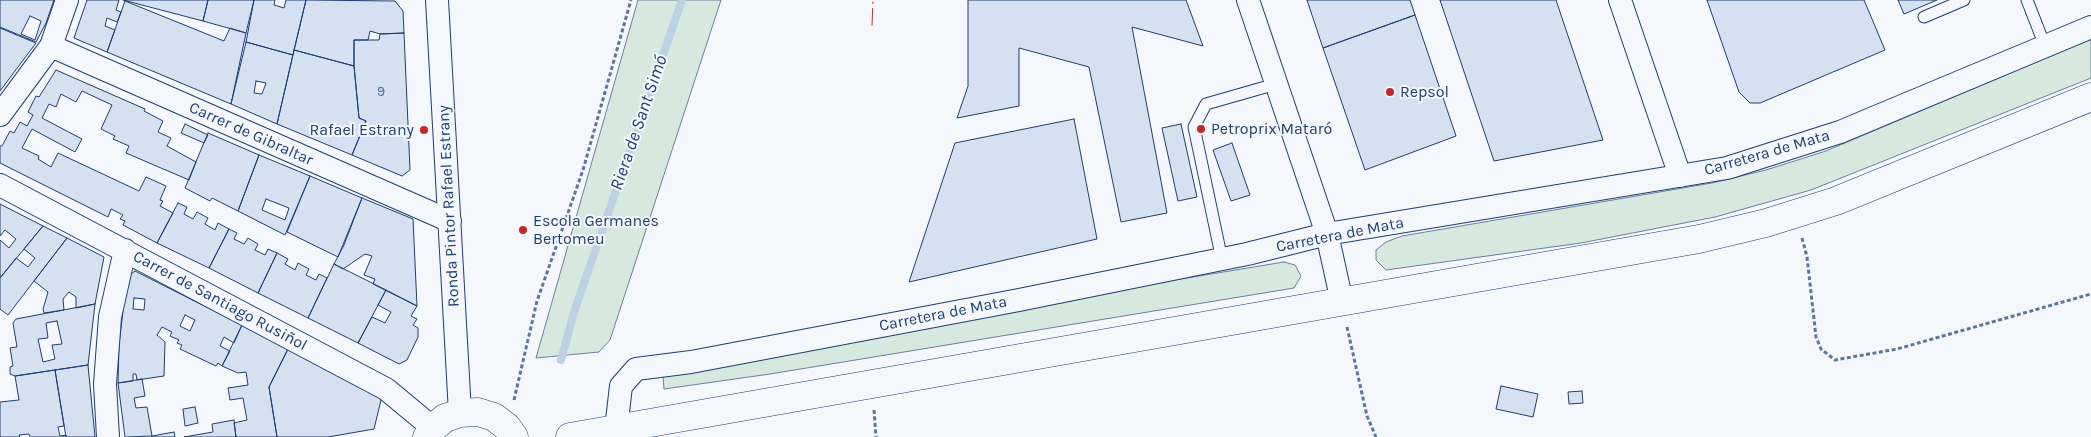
<!DOCTYPE html>
<html>
<head>
<meta charset="utf-8">
<style>
	body { margin:0 }
	canvas { display:block; background:#f4f7fb }
</style>
</head>
<body>
<canvas width="2091" height="437"></canvas>
<script>
const ctx = document.querySelector('canvas').getContext('2d');
ctx.lineJoin = 'round';
function fill(path, color) { ctx.fillStyle = color; ctx.fill(path, 'evenodd'); }
const poly = rows => new Path2D(rows.map(r => 'M' + r).join(''));
function trace(path, color, width, dash) { ctx.strokeStyle = color; ctx.lineWidth = width; ctx.lineCap = dash ? 'butt' : 'round'; ctx.setLineDash(dash || []); ctx.stroke(path); }
function label(font, color, halo, rows, align = 'center') {
  ctx.font = font + ' Karla,sans-serif'; ctx.lineWidth = 4; ctx.setLineDash([]); ctx.textBaseline = 'middle'; ctx.strokeStyle = halo; ctx.fillStyle = color; for (const [text, x, y, turn = 0] of rows) {
    ctx.save(); ctx.translate(x, y); ctx.rotate((+turn || 0) * Math.PI / 180); ctx.textAlign = isNaN(turn) ? turn : align; if (halo) ctx.strokeText(text, 0, 0); ctx.fillText(text, 0, 0); ctx.restore();
  }
}
const green = poly([
	[638,0,721,0,610,340,599,352,536,358,638,0],
	[2091,39,2091,78,1811,190,1715,217,1581,243,1386,270,1376,260,1376,250,1386,242,1402,236,1712,183,1766,170,1826,151,2091,39],
	[1284,262,1295,265,1301,276,1294,288,770,374,664,389,663,375,1071,297,1284,262]
]);
const stream = poly([
	[561,360,574,312,682,0]
]);
const building = poly([
	[0,0,54,0,46,23,36,42,0,27,0,0],
	[30,16,41,21,35,40,21,34,30,16],
	[87,0,119,0,116,10,121,12,117,22,107,18,105,26,115,30,107,52,74,38,87,0],
	[123,0,208,0,203,21,123,0],
	[208,0,254,0,246,33,203,21,208,0],
	[254,0,275,0,274,5,284,8,286,0,306,0,293,55,246,42,254,0],
	[306,0,395,1,403,11,404,33,380,34,370,31,368,40,354,40,354,66,294,50,306,0],
	[968,0,1186,0,1203,46,1132,27,1167,213,1121,222,1089,67,1019,48,1019,106,957,118,968,86,968,0],
	[1307,0,1410,0,1415,15,1323,48,1307,0],
	[1440,0,1556,0,1603,140,1494,161,1440,0],
	[1707,0,1864,0,1885,50,1760,103,1750,103,1739,92,1707,0],
	[1898,0,1937,0,1904,14,1898,0],
	[125,1,224,41,230,28,246,33,231,104,107,52,125,1],
	[1415,15,1456,136,1365,170,1323,48,1415,15],
	[0,28,36,43,0,91,0,28],
	[404,33,410,170,402,176,352,155,366,121,359,118,354,66,354,40,379,40,380,34,404,33],
	[246,42,293,55,277,124,231,104,246,42],
	[256,81,266,83,262,94,254,93,256,81],
	[294,50,354,66,359,118,366,121,352,155,277,124,294,50],
	[56,70,145,109,144,111,163,121,158,132,171,138,167,146,196,162,189,180,126,153,129,146,113,139,115,136,101,129,112,105,82,91,76,102,61,94,56,107,49,104,42,118,82,139,75,152,32,129,22,148,39,156,38,159,51,167,58,153,139,191,146,177,166,186,160,200,163,201,160,206,173,213,157,243,123,225,125,221,120,219,123,215,111,209,108,217,0,163,0,146,2,146,10,131,14,133,20,122,27,126,33,115,28,112,36,96,39,97,56,70],
	[1074,119,1097,239,909,282,955,143,1074,119],
	[185,124,208,135,204,143,181,133,185,124],
	[1181,124,1197,197,1178,201,1162,128,1181,124],
	[208,133,259,155,238,211,212,198,210,201,185,188,208,133],
	[1232,143,1250,195,1231,201,1213,150,1232,143],
	[259,155,310,176,285,235,238,211,259,155],
	[266,199,289,208,285,220,262,210,266,199],
	[310,176,362,198,338,257,287,232,310,176],
	[362,198,413,219,417,306,373,284,375,279,364,275,372,256,365,254,343,269,334,264,344,245,362,198],
	[178,203,187,207,184,214,193,219,197,212,208,218,205,224,215,230,218,223,229,229,209,268,157,243,178,203],
	[0,204,43,226,0,278,0,240,9,248,16,239,5,230,0,236,0,204],
	[43,226,67,238,8,315,0,309,0,278,16,258,28,267,35,258,24,249,43,226],
	[229,229,237,233,234,239,244,244,248,238,258,244,255,250,265,255,268,249,277,253,258,293,209,268,229,229],
	[67,238,104,257,95,304,76,308,76,297,69,292,63,299,64,310,44,313,43,309,48,292,34,281,67,238],
	[277,253,288,259,285,264,295,270,298,263,309,269,306,275,316,280,319,274,327,278,308,318,258,293,277,253],
	[334,264,386,290,358,343,308,318,334,264],
	[135,271,242,325,234,343,224,337,220,346,230,351,222,366,218,363,216,366,180,349,182,345,177,343,179,340,170,336,172,332,162,327,157,335,165,342,164,376,137,380,136,374,133,374,133,381,118,383,119,344,124,303,131,274,135,271],
	[134,298,145,299,144,310,133,309,134,298],
	[185,315,195,320,190,331,180,326,185,315],
	[386,290,417,306,411,316,417,319,413,325,418,328,418,337,407,360,399,364,358,343,372,317,385,323,391,312,378,305,386,290],
	[95,304,88,365,15,376,10,374,10,367,13,366,10,348,17,347,13,323,16,319,95,304],
	[57,321,62,344,52,345,55,359,43,362,38,339,48,338,46,323,57,321],
	[242,325,288,349,269,387,277,437,236,437,234,423,247,420,243,398,230,400,228,388,248,385,246,372,238,373,222,366,242,325],
	[288,349,382,396,374,429,328,437,277,437,269,387,288,349],
	[88,365,95,437,66,437,55,370,88,365],
	[55,370,64,426,58,427,60,436,66,435,66,437,30,437,29,434,19,435,20,437,0,437,0,402,19,400,15,376,55,370],
	[142,379,145,396,134,398,136,408,147,407,152,436,125,437,118,383,142,379],
	[1501,386,1538,394,1533,417,1496,409,1501,386],
	[1582,391,1583,403,1569,404,1568,392,1582,391],
	[195,407,198,423,185,426,183,409,195,407],
	[234,420,236,437,184,437,213,432,212,424,234,420],
	[174,432,175,437,152,437,152,436,174,432]
]);
const path = poly([
	[1802,238,1807,257,1816,337,1821,349,1835,360,1897,349,2091,294],
	[1347,327,1367,416,1376,437],
	[514,400,537,301,583,170,631,0],
	[874,410,876,437]
]);
const service = poly([
	[2027,0,2045,46],
	[1924,17,1964,0],
	[1222,260,1194,127,1206,104,1276,84]
]);
const minor = poly([
	[437,0,460,413],
	[1248,0,1327,234,1342,302],
	[1620,0,1680,176],
	[51,46,450,221],
	[0,115,51,46,67,0],
	[0,185,386,389,433,428],
	[616,429,621,386,636,369,691,362,1019,300,1247,254,1327,234,1727,168,1840,132,2091,27],
	[108,437,105,384,110,317,125,250]
]);
const tertiary = poly([
	[427,437,433,428,445,418,460,413,478,412,494,417,507,427,514,437],
	[570,437,1699,239,1766,223,1836,201,2091,97]
]);
const power = poly([
	[872,26,873,0]
]);
const markers = [
	[1390,92,5,"#c62828"],
	[1201,129,5,"#c62828"],
	[424,130,5,"#c62828"],
	[523,230,5,"#c62828"]
];
const numberNames = [
	["9",381,92]
];
const poiNames = [
	["Repsol",1400,92],
	["Petroprix Mataró",1211,129],
	["Rafael Estrany",414,130,"right"],
	["Escola Germanes",533,221],
	["Bertomeu",533,239]
];
const streetNames = [
	["Carrer de Gibraltar",251,134,24],
	["Carretera de Mata",1767,153,-16],
	["Ronda Pintor Rafael Estrany",449,206,-93],
	["Carretera de Mata",1340,235,-11],
	["Carrer de Santiago Rusiñol",220,301,28],
	["Carretera de Mata",943,314,-11]
];
const waterNames = [
	["Riera de Sant Simó",639,123,-71]
];
fill(green, '#d7e8df');
trace(green, '#687fa3', 1);
trace(stream, '#bed0e5', 8);
fill(building, '#d5e0f0');
trace(building, '#1d3f73', 1);
trace(service, '#1d3f73', 13);
trace(minor, '#1d3f73', 24);
trace(tertiary, '#1d3f73', 29);
trace(path, '#5e769c', 3, [4, 2.5]);
trace(service, '#f4f7fb', 11);
trace(minor, '#f4f7fb', 22);
trace(tertiary, '#f4f7fb', 28);
trace(power, '#c62828', 1, [18, 4, 2.5, 4]);
for (const [x, y, r, color] of markers) { const dot = new Path2D(); dot.arc(x, y, r, 0, 2 * Math.PI); ctx.fillStyle = color; ctx.fill(dot); trace(dot, '#f4f7fb', 2); }
label('14px', '#4b6792', null, numberNames);
label('16px', '#1d3f73', '#f4f7fb', poiNames, 'left');
label('16px', '#1d3f73', '#f4f7fb', streetNames);
label('italic 18px', '#1d3f73', '#f4f7fb', waterNames);
</script>
</body>
</html>
